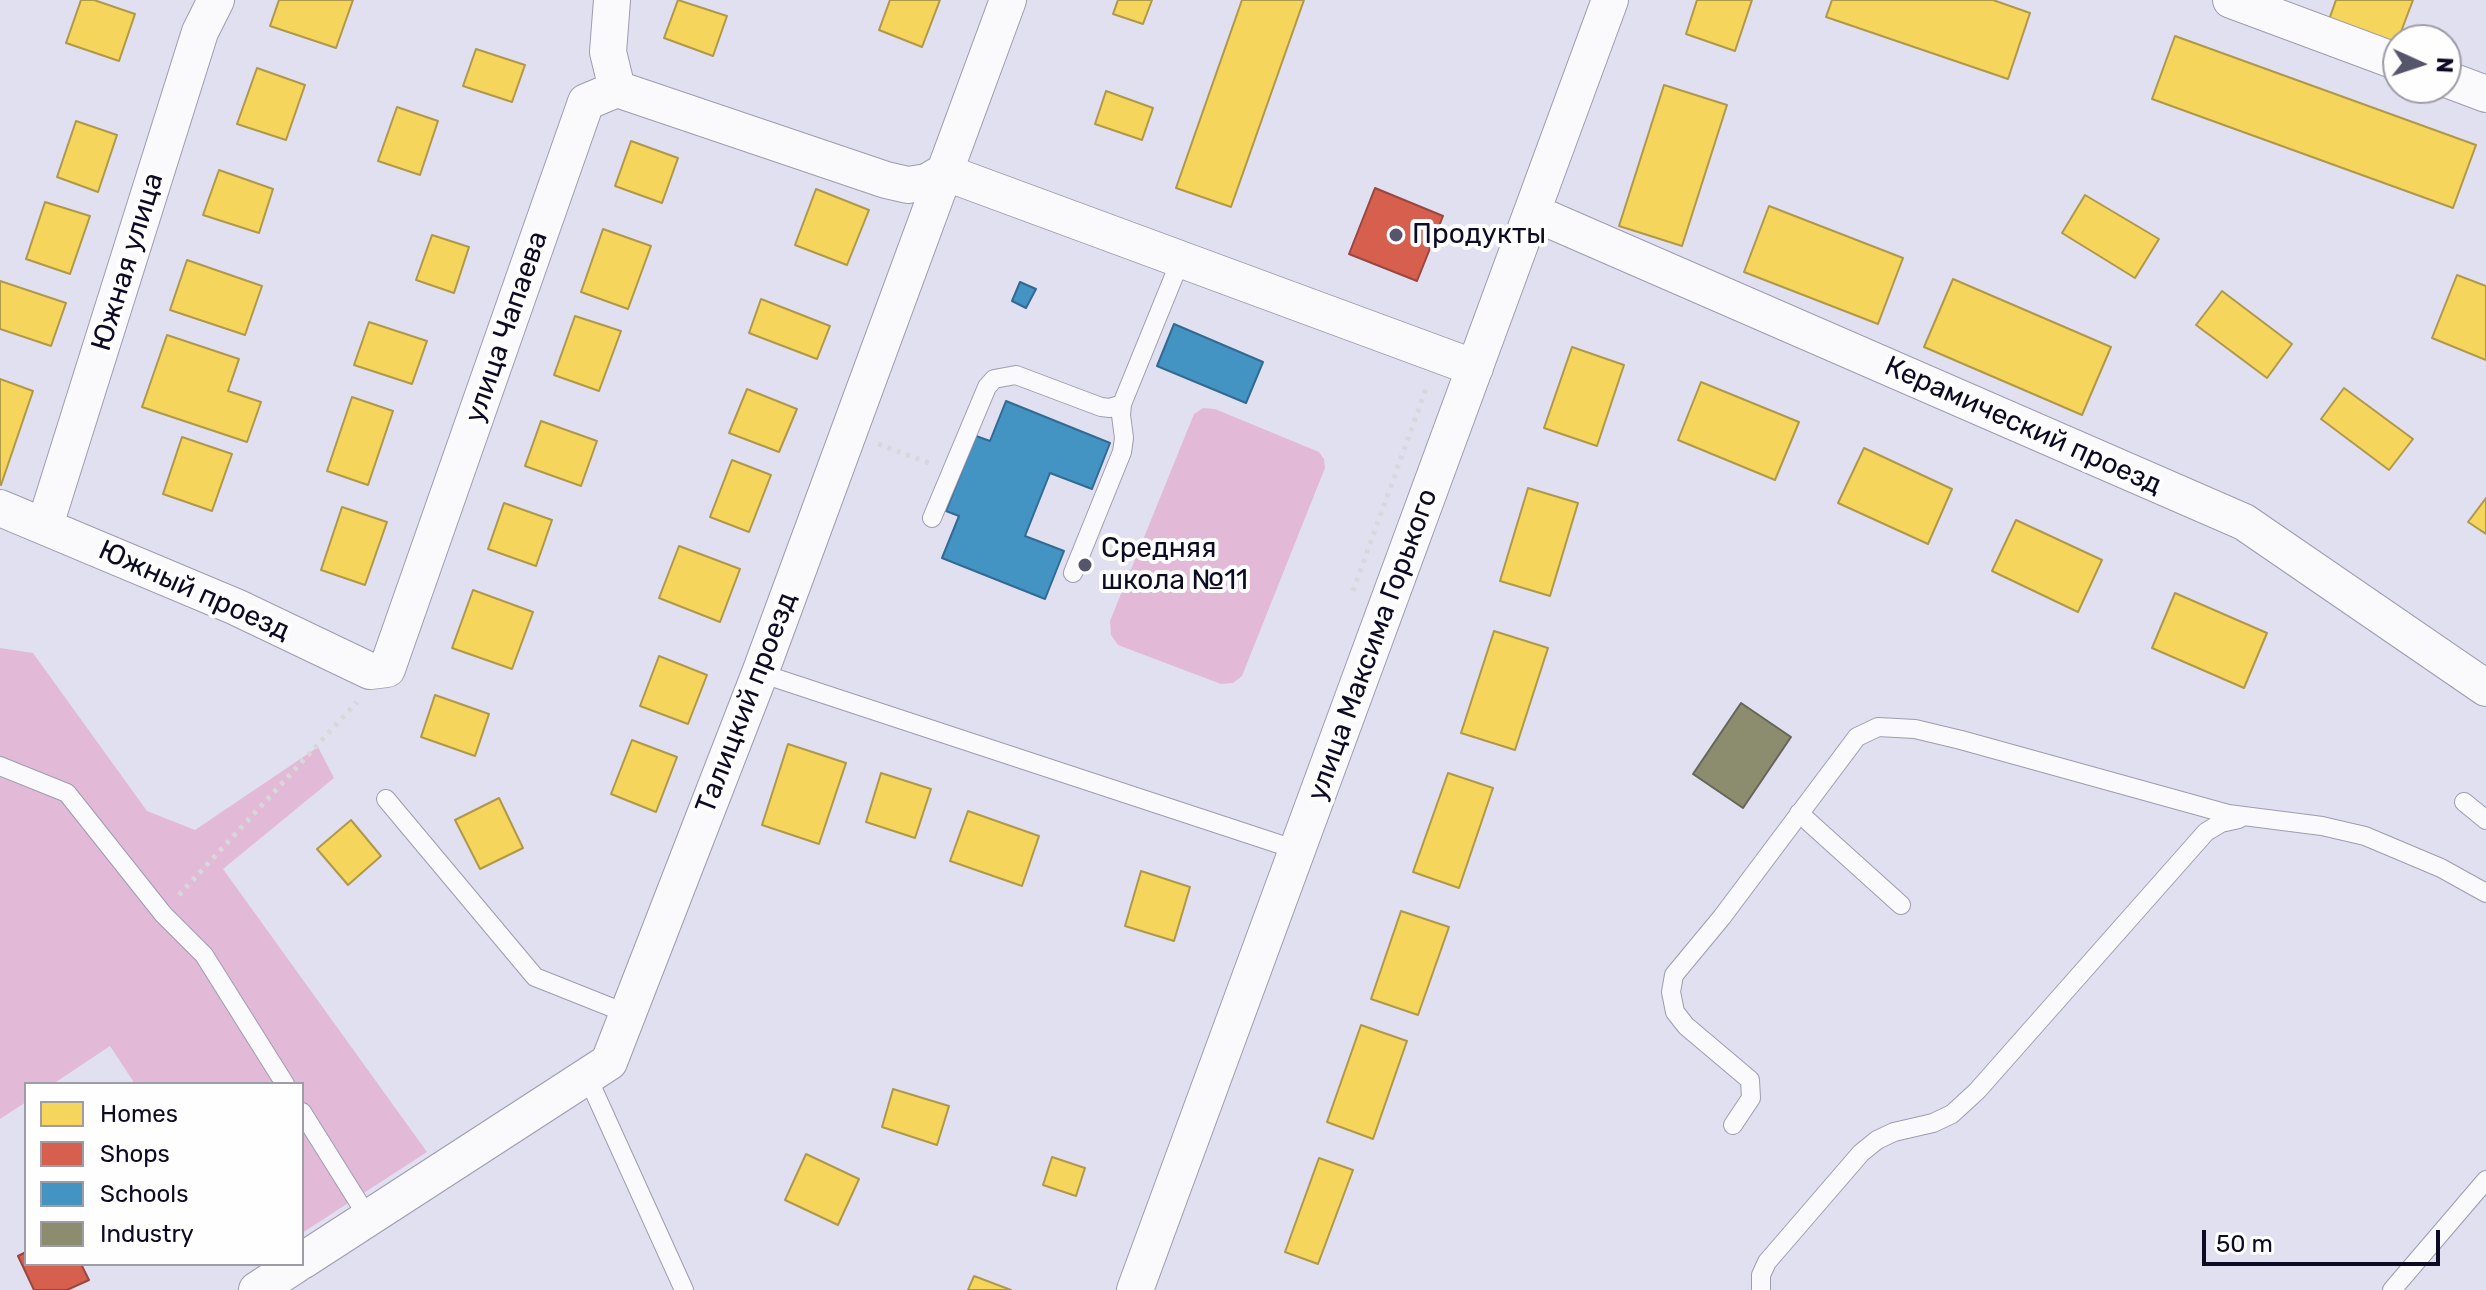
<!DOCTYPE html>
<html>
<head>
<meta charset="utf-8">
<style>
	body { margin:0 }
	#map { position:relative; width:2486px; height:1290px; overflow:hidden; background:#e0e0f1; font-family:Rubik,sans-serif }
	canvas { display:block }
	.legend { position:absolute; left:24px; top:1082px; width:280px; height:184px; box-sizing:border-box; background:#fefefe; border:2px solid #9e9ca7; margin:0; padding:10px 14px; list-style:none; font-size:24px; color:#0d0a24 }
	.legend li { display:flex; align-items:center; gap:16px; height:40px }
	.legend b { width:40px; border:2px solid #9e9ca7 }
	.north { position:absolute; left:2382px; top:24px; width:80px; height:80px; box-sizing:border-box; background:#fefefe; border:2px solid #9e9ca7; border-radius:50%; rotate:93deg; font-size:22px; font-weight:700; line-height:32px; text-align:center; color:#0d0a24 }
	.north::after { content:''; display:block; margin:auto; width:28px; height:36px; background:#57556c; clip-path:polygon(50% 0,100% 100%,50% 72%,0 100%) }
	.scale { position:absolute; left:2202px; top:1230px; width:238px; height:36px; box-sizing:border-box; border:4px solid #0d0a24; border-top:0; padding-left:10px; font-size:24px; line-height:28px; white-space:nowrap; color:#0d0a24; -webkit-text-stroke:6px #fefefe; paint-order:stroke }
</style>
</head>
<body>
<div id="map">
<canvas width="2486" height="1290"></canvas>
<ul class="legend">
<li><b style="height:22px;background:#f6d55c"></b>Homes</li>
<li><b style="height:22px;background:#d6604d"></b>Shops</li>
<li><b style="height:22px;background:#4393c3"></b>Schools</li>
<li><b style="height:22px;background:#8c8c6e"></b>Industry</li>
</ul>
<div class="north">N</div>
<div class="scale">50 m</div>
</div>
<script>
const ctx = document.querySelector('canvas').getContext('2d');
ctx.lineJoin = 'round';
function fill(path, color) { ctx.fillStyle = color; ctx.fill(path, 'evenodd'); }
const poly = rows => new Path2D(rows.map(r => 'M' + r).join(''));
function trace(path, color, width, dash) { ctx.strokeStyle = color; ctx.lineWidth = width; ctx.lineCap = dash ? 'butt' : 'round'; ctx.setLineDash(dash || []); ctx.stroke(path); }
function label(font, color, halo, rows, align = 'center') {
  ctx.font = font + ' Rubik,sans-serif'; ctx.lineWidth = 8; ctx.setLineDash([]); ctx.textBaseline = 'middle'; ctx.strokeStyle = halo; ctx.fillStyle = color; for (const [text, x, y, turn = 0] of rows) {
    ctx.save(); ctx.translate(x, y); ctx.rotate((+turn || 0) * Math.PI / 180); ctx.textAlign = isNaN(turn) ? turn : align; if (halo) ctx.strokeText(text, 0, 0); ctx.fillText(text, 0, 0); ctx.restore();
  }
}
const green = poly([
	[1203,408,1215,409,1319,452,1324,459,1325,468,1242,676,1233,683,1221,684,1118,645,1111,635,1110,621,1194,414],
	[0,648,33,653,147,811,195,830,318,747,334,778,223,869,427,1152,302,1233,302,1084,135,1084,110,1046,53,1084,26,1084,26,1102,0,1119]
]);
const homes = poly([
	[81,0,94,0,135,14,119,61,66,43,81,0],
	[279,0,353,0,336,48,270,26,279,0],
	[678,0,727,16,713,56,664,38,678,0],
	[890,0,940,0,922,47,879,30,890,0],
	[1118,0,1152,0,1143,24,1113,14,1118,0],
	[1242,0,1304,0,1231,207,1176,188,1242,0],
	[1697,0,1752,0,1735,51,1686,34,1697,0],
	[1832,0,1993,0,2030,13,2008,79,1826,17,1832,0],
	[2336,0,2413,0,2396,45,2329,20,2336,0],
	[2175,36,2476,145,2453,208,2152,99,2175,36],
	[476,49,525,65,512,102,463,86,476,49],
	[257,68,305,85,286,140,237,124,257,68],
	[1664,85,1727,105,1682,246,1619,226,1664,85],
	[1106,91,1153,108,1142,140,1095,124,1106,91],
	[397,107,438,121,420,175,378,161,397,107],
	[76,121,117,135,98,192,57,177,76,121],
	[631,141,678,158,662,203,615,186,631,141],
	[219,170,273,189,259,233,203,215,219,170],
	[816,189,869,210,847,265,795,245,816,189],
	[2085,195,2159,239,2135,278,2062,233,2085,195],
	[45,202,90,216,70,274,26,259,45,202],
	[1769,206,1903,258,1878,324,1744,272,1769,206],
	[603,229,651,246,628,309,581,292,603,229],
	[432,235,469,247,454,293,416,280,432,235],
	[187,260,262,286,245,335,170,310,187,260],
	[2457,275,2486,286,2486,360,2432,338,2457,275],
	[1953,279,2111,347,2082,415,1924,347,1953,279],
	[0,281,66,303,51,346,0,329,0,281],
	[2222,291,2292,344,2267,378,2196,325,2222,291],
	[761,299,830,326,817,359,749,333,761,299],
	[575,316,621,331,599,391,554,375,575,316],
	[369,322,427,341,412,384,354,365,369,322],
	[167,335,239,359,228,391,261,402,247,442,142,407,167,335],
	[1572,347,1624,365,1597,446,1544,428,1572,347],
	[0,379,33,391,1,485,0,484,0,379],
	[1701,382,1799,422,1775,480,1678,440,1701,382],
	[2344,388,2413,439,2389,470,2321,419,2344,388],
	[747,389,797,409,779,452,729,433,747,389],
	[352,397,393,411,368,485,327,471,352,397],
	[541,421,597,441,581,486,525,466,541,421],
	[182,437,232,454,212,511,163,494,182,437],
	[1864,448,1952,489,1928,544,1838,503,1864,448],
	[732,460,771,475,749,532,710,517,732,460],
	[1528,488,1578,503,1550,596,1500,581,1528,488],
	[2486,498,2486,534,2468,522,2486,498],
	[504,503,552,520,536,566,488,549,504,503],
	[342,507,387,522,365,585,321,570,342,507],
	[2016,520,2102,560,2078,612,1992,571,2016,520],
	[679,546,740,569,720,622,659,598,679,546],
	[473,590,533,612,512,669,452,648,473,590],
	[2175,593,2267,633,2244,688,2152,648,2175,593],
	[1494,631,1548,648,1515,750,1461,733,1494,631],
	[659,656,707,675,688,724,640,706,659,656],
	[435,695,489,714,475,756,421,737,435,695],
	[632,740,677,757,656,812,611,794,632,740],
	[788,744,846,763,819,844,762,825,788,744],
	[881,773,931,789,915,838,866,822,881,773],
	[1448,773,1493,788,1459,888,1413,872,1448,773],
	[499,798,523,848,480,869,455,820,499,798],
	[968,811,1039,836,1022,886,950,861,968,811],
	[351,820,381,856,348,885,317,849,351,820],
	[1141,871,1190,887,1174,941,1125,926,1141,871],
	[1401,911,1449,927,1418,1015,1371,999,1401,911],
	[1361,1025,1407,1041,1373,1139,1327,1122,1361,1025],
	[893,1089,949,1106,937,1145,882,1127,893,1089],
	[806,1154,859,1179,838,1225,785,1200,806,1154],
	[1052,1157,1085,1168,1076,1196,1043,1185,1052,1157],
	[1319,1158,1353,1170,1318,1264,1285,1252,1319,1158],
	[974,1276,1011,1290,968,1290,974,1276]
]);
const shops = poly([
	[1375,188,1443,216,1417,281,1349,254,1375,188],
	[26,1252,26,1264,81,1264,89,1280,67,1290,34,1290,18,1256,26,1252]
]);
const schools = poly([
	[1020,282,1036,289,1026,308,1012,301,1020,282],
	[1174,324,1263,362,1246,403,1157,366,1174,324],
	[1006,401,1110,443,1092,489,1050,473,1025,536,1064,551,1045,599,942,558,959,516,946,511,961,473,976,436,990,441,1006,401]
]);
const industry = poly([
	[1741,703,1791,737,1743,808,1693,774,1741,703]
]);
const path = poly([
	[878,444,929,463],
	[1353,591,1427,386],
	[179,895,357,702]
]);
const service = poly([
	[932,518,987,387,994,379,1016,375,1101,407,1110,408,1122,404,1181,259],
	[1073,573,1122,452,1124,438,1121,415,1122,404],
	[760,673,1297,850],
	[0,766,67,793,163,914,204,955,285,1084],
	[386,799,535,977,628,1014],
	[2464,802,2486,820],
	[1799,813,1901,905],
	[587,1076,684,1290],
	[302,1112,369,1219],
	[1733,1125,1751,1098,1750,1080,1686,1026,1675,1012,1671,992,1674,975,1722,917,1857,737,1878,727,1915,729,1961,740,2228,814,2322,826,2365,836,2441,868,2486,893],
	[1761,1290,1761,1275,1767,1262,1861,1153,1877,1140,1894,1132,1933,1123,1952,1114,1977,1091,2206,832,2221,823,2239,819],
	[2392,1290,2486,1180]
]);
const minor = poly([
	[2231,0,2398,62],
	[2446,79,2486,94],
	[617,89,886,180,908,185,927,182,944,172,1475,368],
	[1532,212,2244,522,2486,688],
	[0,508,236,607,370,671,387,669,586,102,617,89,608,52,612,0],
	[45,525,200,32,216,0],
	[302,1261,609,1062,760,673,1008,0],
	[257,1290,297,1264],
	[1135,1290,1610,0]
]);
const markers = [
	[1396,235,8,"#57556c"],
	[1085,565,8,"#57556c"]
];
const poiNames = [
	["Продукты",1412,235],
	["Средняя",1101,549],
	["школа №11",1101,581]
];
const streetNames = [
	["Южная улица",128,262,-73],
	["улица Чапаева",507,327,-71],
	["Керамический проезд",2023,426,24],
	["Южный проезд",194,591,24],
	["улица Максима Горького",1373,645,-70],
	["Талицкий проезд",747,703,-69]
];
fill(green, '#e2bad8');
fill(homes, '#f6d55c');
trace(homes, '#b0984b', 2);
fill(shops, '#d6604d');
trace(shops, '#9a4641', 2);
fill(schools, '#4393c3');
trace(schools, '#336a93', 2);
fill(industry, '#8c8c6e');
trace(industry, '#666558', 2);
trace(service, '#9d9cb0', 20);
trace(minor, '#9d9cb0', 38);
trace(path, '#d7d7dc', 5, [4, 6]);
trace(service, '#fafafd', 18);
trace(minor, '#fafafd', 36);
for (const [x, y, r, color] of markers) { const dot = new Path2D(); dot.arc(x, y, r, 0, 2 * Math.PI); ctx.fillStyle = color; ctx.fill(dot); trace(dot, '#fefefe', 3); }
label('28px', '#0d0a24', '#fefefe', poiNames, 'left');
label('28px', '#0d0a24', '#fefefe', streetNames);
</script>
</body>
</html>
